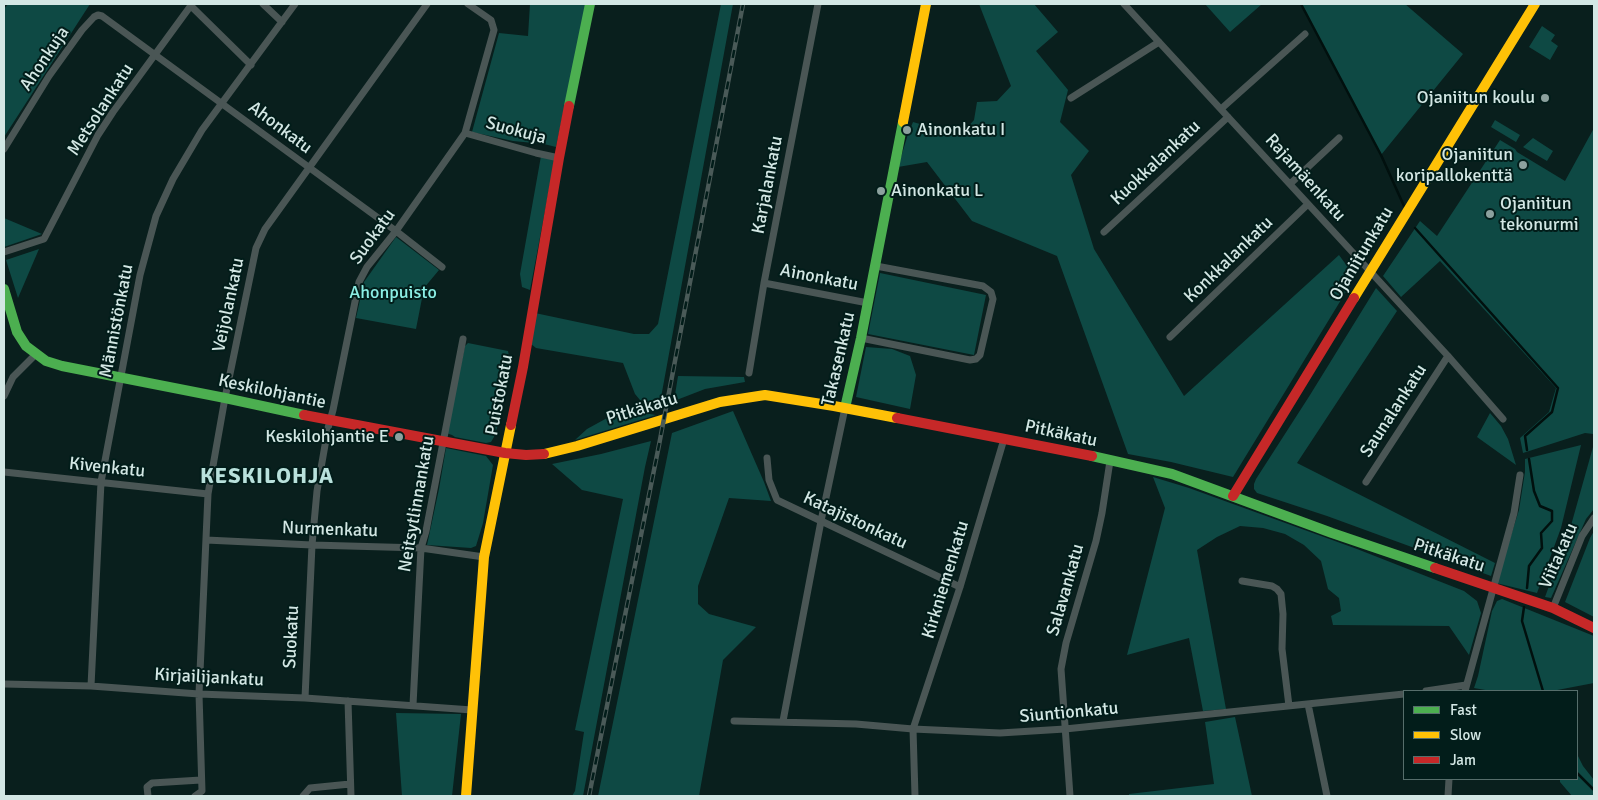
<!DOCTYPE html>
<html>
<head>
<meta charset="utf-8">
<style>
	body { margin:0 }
	#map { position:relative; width:1598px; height:800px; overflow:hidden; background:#091f1d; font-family:Signika,sans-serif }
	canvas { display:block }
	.frame { position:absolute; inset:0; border:5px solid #d3e7e4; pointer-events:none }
	.legend { position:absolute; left:1403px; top:690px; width:175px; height:90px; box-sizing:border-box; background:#021d1a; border:1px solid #566e6b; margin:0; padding:6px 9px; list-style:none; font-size:15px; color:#d3e7e4 }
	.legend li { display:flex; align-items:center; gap:10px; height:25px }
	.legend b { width:25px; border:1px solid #566e6b }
</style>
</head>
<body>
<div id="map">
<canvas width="1598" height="800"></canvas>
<div class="frame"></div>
<ul class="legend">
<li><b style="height:6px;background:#4caf50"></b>Fast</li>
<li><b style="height:6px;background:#ffc107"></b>Slow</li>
<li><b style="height:6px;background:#c62828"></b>Jam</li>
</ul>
</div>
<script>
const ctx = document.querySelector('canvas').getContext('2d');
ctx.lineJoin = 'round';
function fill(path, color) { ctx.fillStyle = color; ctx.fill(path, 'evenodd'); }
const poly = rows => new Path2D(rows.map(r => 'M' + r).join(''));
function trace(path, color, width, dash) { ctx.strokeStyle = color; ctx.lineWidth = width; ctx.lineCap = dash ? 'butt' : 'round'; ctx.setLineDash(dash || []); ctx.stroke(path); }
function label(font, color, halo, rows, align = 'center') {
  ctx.font = font + ' Signika,sans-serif'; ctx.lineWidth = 4; ctx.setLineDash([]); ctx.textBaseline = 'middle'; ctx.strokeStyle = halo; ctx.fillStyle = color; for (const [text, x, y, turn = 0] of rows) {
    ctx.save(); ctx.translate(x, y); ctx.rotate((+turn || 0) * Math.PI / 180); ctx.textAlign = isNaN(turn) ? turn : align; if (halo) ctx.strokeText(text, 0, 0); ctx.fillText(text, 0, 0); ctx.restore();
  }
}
const green = poly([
	[8,4,90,4,4,137,4,9],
	[530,4,586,4,556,147,544,144,513,141,472,132,499,33,528,36],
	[721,4,733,4,660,403,649,404,640,400,635,394,623,363,536,348,531,344,535,313,634,334,649,334,658,324],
	[979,4,1034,4,1058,32,1036,51,1068,90,1060,122,1089,151,1071,175,1094,249,1184,396,1339,255,1355,277,1233,477,1171,462,1128,454,1057,256,972,221,927,162,898,167,908,134,913,122,951,133,959,133,966,129,974,120,977,102,997,101,1011,86],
	[1205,4,1262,4,1230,32],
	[1301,4,1405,4,1463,54,1381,155],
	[1542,26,1555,35,1551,41,1558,46,1550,60,1529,47],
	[1495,120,1520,135,1516,142,1491,127],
	[1594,128,1594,509,1586,519,1551,598,1545,597,1570,529,1593,447,1593,434,1585,433,1523,453,1520,438,1549,412,1556,388,1440,261,1401,297,1383,276,1420,221,1437,236,1500,140,1515,149,1517,152,1565,181],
	[1533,138,1553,151,1547,161,1523,147],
	[541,156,555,158,530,290,522,287,520,274],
	[4,218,42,234,4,247],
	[396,237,439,270,424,288,416,329,356,318,364,282],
	[39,249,18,298,6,260],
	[880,273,986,295,974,355,868,334],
	[1376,288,1397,311,1297,463,1495,563,1491,576,1327,516,1257,493,1254,489,1254,484,1256,479,1310,395],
	[468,343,508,351,509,356,506,381,500,419,494,437,491,442,486,443,455,437,452,435,446,433,465,346],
	[866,347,892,349,910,356,916,375,910,409,856,397],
	[678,376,744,377,745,382,705,389,674,401],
	[629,406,638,412,656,415,575,440,587,429],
	[733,411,764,482,771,501,729,498,698,586,698,604,709,614,756,627,723,660,699,796,598,796,672,433],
	[1490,413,1501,426,1508,439,1516,465,1477,437],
	[651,441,645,467,583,796,572,796,575,791,584,732,575,730,623,499,582,490,552,464,601,454],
	[1581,445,1561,528,1537,593,1496,583,1519,510,1525,472,1525,459],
	[446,448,486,456,493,465,483,523,476,546,471,548,427,545,439,489],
	[1153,477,1189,488,1357,549,1464,591,1477,601,1481,613,1469,655,1449,626,1333,625,1331,616,1341,611,1339,598,1328,589,1321,561,1304,545,1285,534,1263,528,1240,526,1217,537,1197,550,1226,709,1203,711,1189,638,1127,655,1165,508],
	[1594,531,1594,617,1565,602,1590,538],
	[1502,599,1594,636,1594,683,1552,691,1491,691,1474,688,1478,676,1492,611,1497,601],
	[396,713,461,714,452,796,402,796],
	[1235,717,1252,796,1129,796,1129,794,1214,784,1205,722],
	[1577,754,1583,766,1594,780,1594,796,1572,796,1560,782,1560,779,1577,779]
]);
const stream = poly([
	[1301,4,1381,155,1404,206],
	[1415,228,1558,388,1552,412,1525,436,1527,450],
	[1527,588,1529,566,1542,548,1541,533,1552,521,1552,511,1540,506,1534,491,1529,459],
	[1524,607,1522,621,1543,691],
	[1577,773,1594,790]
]);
const street = poly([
	[263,4,282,22],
	[1124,4,1448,356,1503,419],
	[191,6,251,65],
	[1071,98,1159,42],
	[1221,109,1305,34],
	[465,133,536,153,559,158],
	[4,149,49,76,82,30,94,17,98,15,102,16,396,231,442,267],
	[1290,184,1339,138],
	[1104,232,1228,117],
	[4,252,44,239,98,135,113,112,192,4],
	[764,283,868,303],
	[1170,337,1308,204],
	[861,338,970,360,976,359,980,355,993,299,991,292,983,286,876,266],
	[749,373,764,283,818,4],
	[4,396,13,377,36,354],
	[767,458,769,480,777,500,960,587],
	[4,472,208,494],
	[1366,482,1448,356],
	[206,540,312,545,421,548,484,557],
	[1242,581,1272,586,1277,589,1281,594,1283,614,1282,649,1289,706],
	[1553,608,1582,536,1594,518],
	[4,684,91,686,199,694,305,698,472,710],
	[91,686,101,482,140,275,156,216,173,179,202,130,295,4],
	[1426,691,1466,685],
	[1465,691,1514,513,1520,475],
	[305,698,312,545,317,491,328,428,333,410,359,282,367,267,396,231,465,133,494,30,491,20,468,4],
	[348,701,351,796],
	[1308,704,1327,796],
	[413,705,421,548,426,531,463,339],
	[734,721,856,724,913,729,1000,733,1065,729,1404,694],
	[783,721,821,521,845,408],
	[148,796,147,787,152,783,201,780],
	[195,796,202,791,199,694,208,494,225,398,256,248,265,229,427,4],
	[303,796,310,788,350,784],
	[915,796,913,729,960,587,1004,439],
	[1070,796,1061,669,1066,643,1096,541,1102,513,1110,461],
	[1448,796,1449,779]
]);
const fast = poly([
	[569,106,590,4],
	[4,289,17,332,26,346,46,361,62,366,225,398,304,415],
	[845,408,861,338,903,122],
	[1092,456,1172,474,1332,533,1435,568]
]);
const slow = poly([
	[903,122,926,4],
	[1354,298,1535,4],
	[544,454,577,446,720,402,765,395,834,406,897,418],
	[466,796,484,557,511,425]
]);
const jam = poly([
	[304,415,505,453,526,455,544,454],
	[897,418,1092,456],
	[511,425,523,367,559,158,569,106],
	[1233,496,1354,298],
	[1435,568,1553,608,1594,628]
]);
const rail = poly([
	[589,796,659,445,743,4]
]);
const markers = [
	[1545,98,5,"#8ca19e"],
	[907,130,5,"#8ca19e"],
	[1523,165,5,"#8ca19e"],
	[881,191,5,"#8ca19e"],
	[1490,214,5,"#8ca19e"],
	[399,437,5,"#8ca19e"]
];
const streetNames = [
	["Ahonkuja",45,59,-56],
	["Metsolankatu",101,110,-57],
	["Ahonkatu",280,128,37],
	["Suokuja",516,131,15],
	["Kuokkalankatu",1156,163,-43],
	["Rajamäenkatu",1305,178,48],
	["Karjalankatu",768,185,-79],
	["Suokatu",373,237,-54],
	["Ojaniitunkatu",1362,254,-59],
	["Konkkalankatu",1229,260,-44],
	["Ainonkatu",819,278,11],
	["Veijolankatu",229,305,-78],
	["Männistönkatu",117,321,-79],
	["Takasenkatu",839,359,-77],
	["Keskilohjantie",272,392,12],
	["Puistokatu",500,395,-79],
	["Pitkäkatu",642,409,-17],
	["Saunalankatu",1394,411,-57],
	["Pitkäkatu",1061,434,12],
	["Kivenkatu",107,468,6],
	["Neitsytlinnankatu",417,504,-80],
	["Katajistonkatu",855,521,25],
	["Nurmenkatu",330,530,2],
	["Pitkäkatu",1449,556,18],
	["Viitakatu",1559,556,-66],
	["Kirkniemenkatu",946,580,-73],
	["Salavankatu",1066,590,-74],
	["Suokatu",292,637,-87],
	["Kirjailijankatu",209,678,3],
	["Siuntionkatu",1069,713,-5]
];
const poiNames = [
	["Ojaniitun koulu",1535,98],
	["Ainonkatu I",917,130,"left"],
	["Ojaniitun",1513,155],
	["koripallokenttä",1513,176],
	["Ainonkatu L",891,191,"left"],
	["Ojaniitun",1500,204,"left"],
	["tekonurmi",1500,225,"left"],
	["Keskilohjantie E",389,437]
];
const parkNames = [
	["Ahonpuisto",393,293]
];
const districtNames = [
	["KESKILOHJA",267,477]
];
fill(green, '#0e4944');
trace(stream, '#01100e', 2.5);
trace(street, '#4a5655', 7);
trace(fast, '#4caf50', 10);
trace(slow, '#ffc107', 10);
trace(jam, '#c62828', 10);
trace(rail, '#4a5a58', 4.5);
trace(rail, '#021d1a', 2.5, [8]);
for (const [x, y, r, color] of markers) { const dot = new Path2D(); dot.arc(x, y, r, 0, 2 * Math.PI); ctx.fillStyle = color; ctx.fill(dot); trace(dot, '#021d1a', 2); }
label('18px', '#d3e7e4', '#021d1a', streetNames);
label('18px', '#d3e7e4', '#021d1a', poiNames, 'right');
label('18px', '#8beee4', '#021d1a', parkNames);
ctx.letterSpacing = '1px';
label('bold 22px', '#b9e1dc', '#021d1a', districtNames);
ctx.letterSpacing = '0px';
</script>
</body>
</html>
